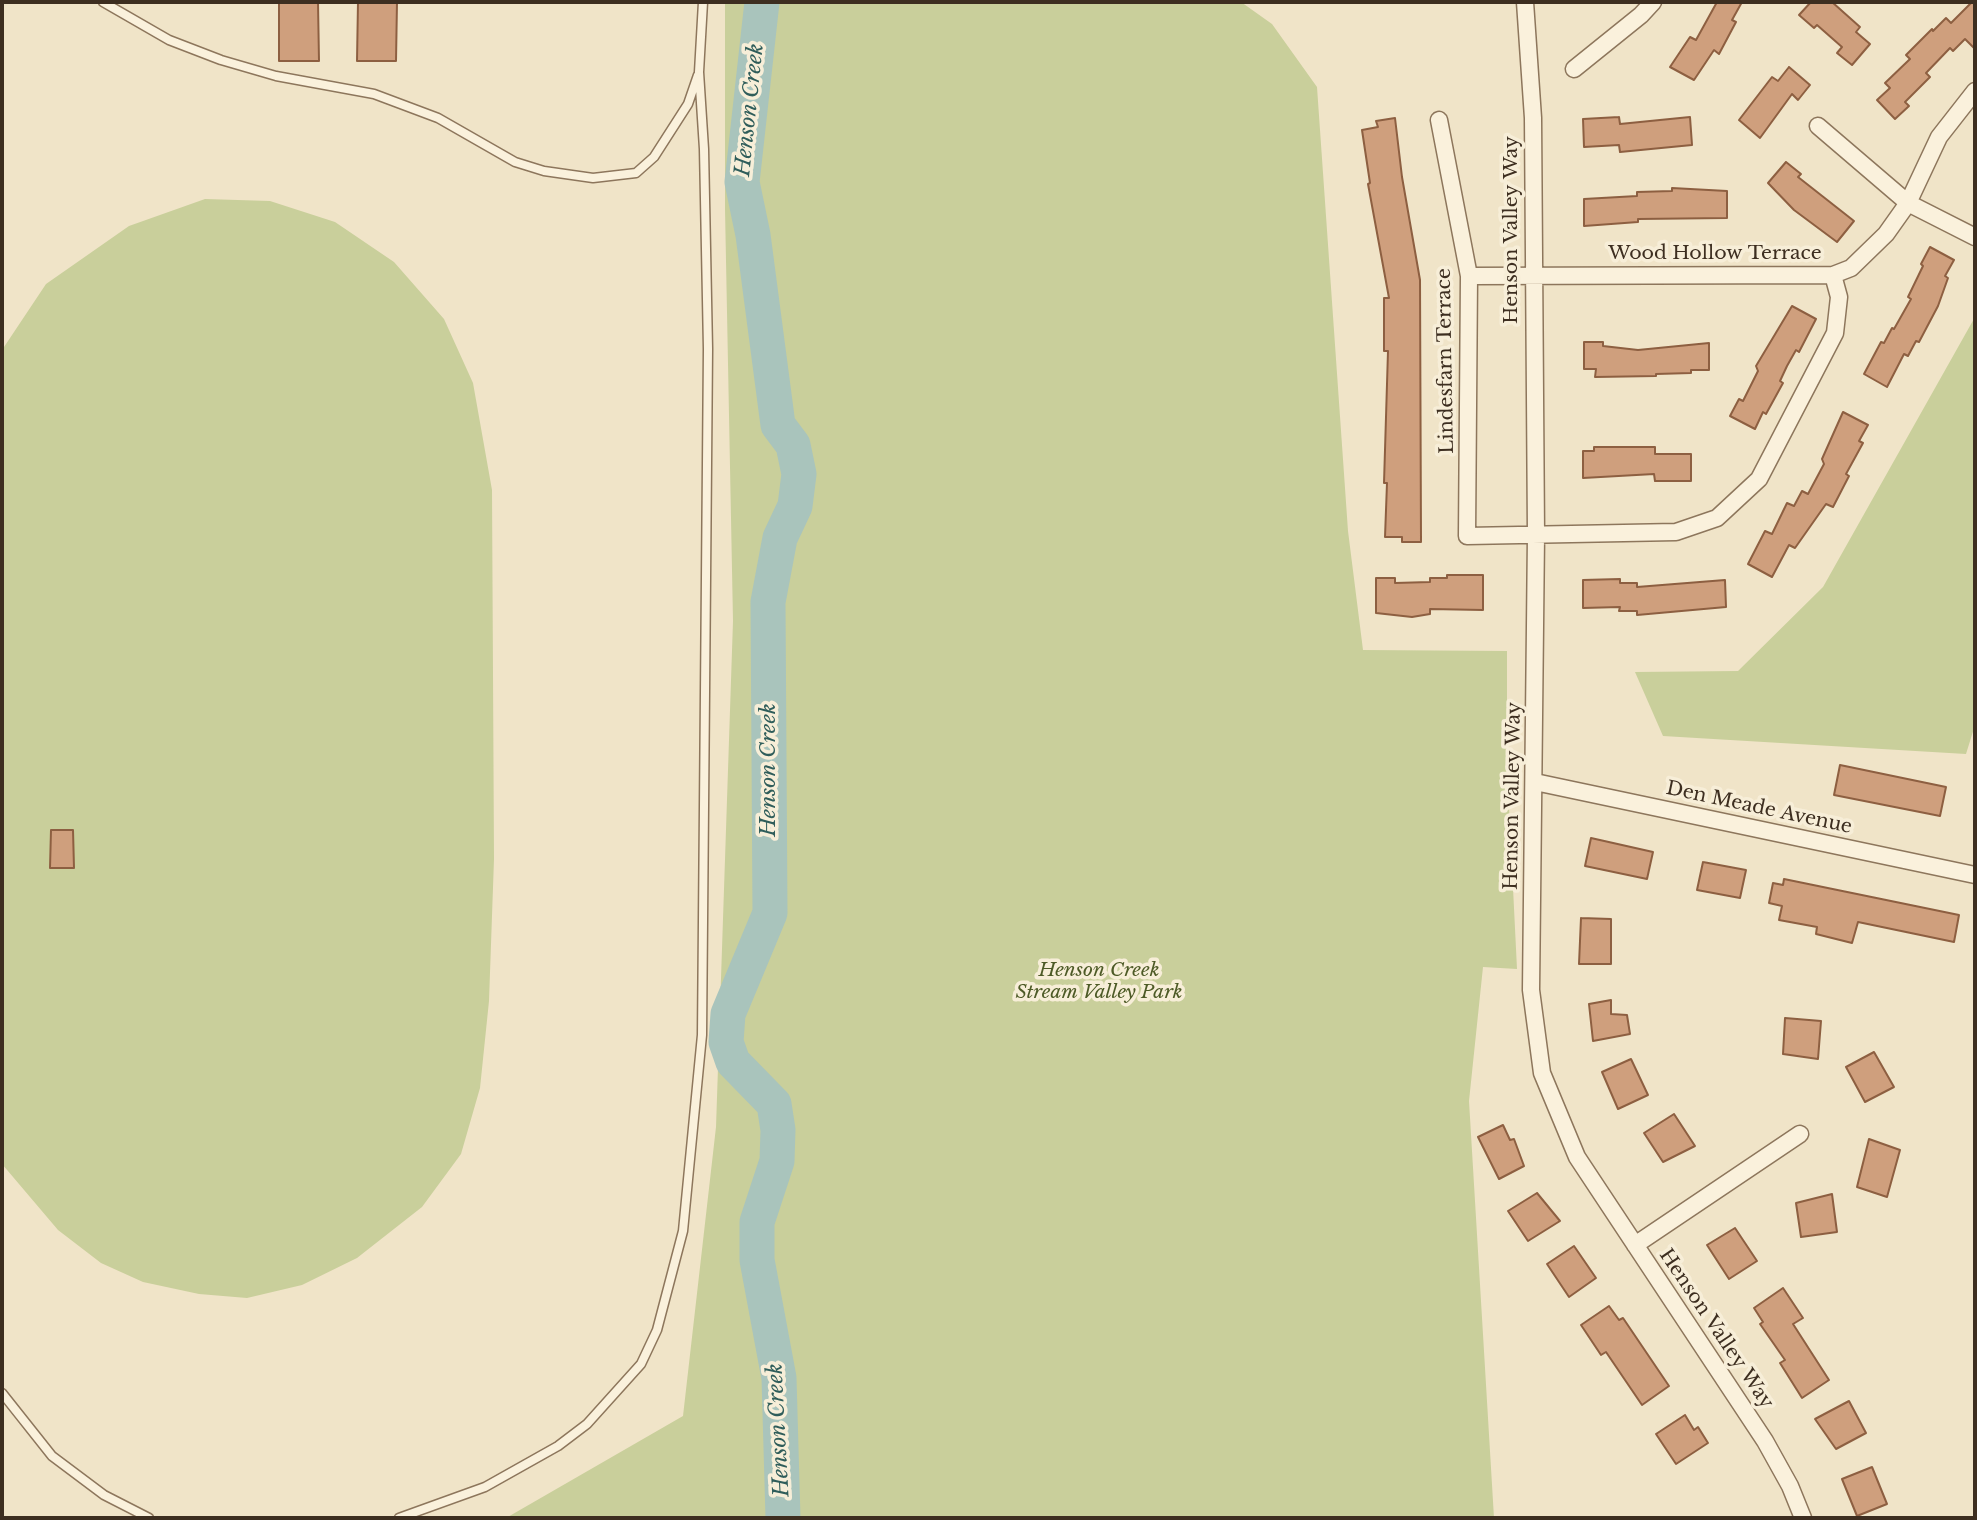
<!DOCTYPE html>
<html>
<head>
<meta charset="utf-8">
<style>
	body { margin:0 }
	#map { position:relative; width:1977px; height:1520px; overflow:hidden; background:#f0e4c8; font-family:"Libre Baskerville",serif }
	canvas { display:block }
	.frame { position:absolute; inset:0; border:4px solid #3d2e20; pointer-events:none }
</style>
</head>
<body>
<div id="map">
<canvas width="1977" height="1520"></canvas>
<div class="frame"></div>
</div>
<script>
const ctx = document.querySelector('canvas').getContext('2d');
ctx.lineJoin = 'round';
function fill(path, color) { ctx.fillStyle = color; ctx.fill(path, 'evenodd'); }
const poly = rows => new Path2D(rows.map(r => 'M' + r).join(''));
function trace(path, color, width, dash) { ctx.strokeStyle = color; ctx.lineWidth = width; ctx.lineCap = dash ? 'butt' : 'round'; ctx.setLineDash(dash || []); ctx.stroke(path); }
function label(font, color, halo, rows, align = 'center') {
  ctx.font = font + ' "Libre Baskerville",serif'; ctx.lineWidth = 7; ctx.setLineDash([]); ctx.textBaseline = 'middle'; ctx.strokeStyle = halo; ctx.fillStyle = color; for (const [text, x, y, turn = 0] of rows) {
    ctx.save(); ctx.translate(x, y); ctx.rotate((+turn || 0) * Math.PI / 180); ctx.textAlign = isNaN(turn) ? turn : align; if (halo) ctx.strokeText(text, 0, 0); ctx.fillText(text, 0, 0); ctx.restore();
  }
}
const green = poly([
	[725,2,1241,2,1272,24,1317,87,1348,531,1363,650,1507,651,1507,766,1517,969,1483,967,1469,1101,1494,1518,506,1518,683,1416,716,1127,733,621,725,209],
	[205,199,270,201,335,222,394,262,444,319,473,383,492,490,494,859,489,1001,480,1088,461,1154,422,1207,357,1258,302,1285,247,1298,199,1294,143,1282,101,1263,58,1230,2,1164,2,350,46,284,129,226],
	[1975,317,1975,725,1966,754,1663,736,1635,672,1738,671,1823,587]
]);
const river = poly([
	[762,2,742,182,753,235,778,425,793,445,799,474,795,506,780,538,768,602,770,913,728,1014,726,1042,733,1062,774,1104,778,1130,777,1161,757,1222,757,1260,779,1378,783,1518]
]);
const building = poly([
	[279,2,318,2,319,61,279,61,279,2],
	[358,2,397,2,396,61,357,61,358,2],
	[1717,2,1742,2,1732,20,1736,22,1719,54,1714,50,1694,80,1670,67,1690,37,1696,40,1717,2],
	[1811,2,1832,2,1860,27,1856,32,1870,44,1852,65,1837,53,1842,47,1817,25,1814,28,1799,15,1811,2],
	[1972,2,1975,2,1975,49,1965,39,1953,51,1950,48,1926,73,1930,77,1905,102,1909,106,1895,119,1877,100,1890,88,1885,83,1910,59,1906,55,1932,29,1933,31,1946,18,1951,23,1972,2],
	[1789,67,1810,85,1798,100,1792,94,1760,138,1739,120,1772,77,1778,81,1789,67],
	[1619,117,1620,124,1690,117,1692,145,1620,152,1619,145,1584,147,1583,119,1619,117],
	[1395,118,1402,177,1420,280,1421,542,1402,542,1402,537,1385,537,1387,483,1384,483,1388,351,1384,351,1384,298,1389,298,1368,184,1370,183,1362,130,1378,127,1376,121,1395,118],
	[1786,162,1801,174,1798,177,1854,221,1837,242,1794,210,1768,183,1786,162],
	[1672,188,1727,191,1727,218,1638,219,1638,222,1584,226,1584,199,1637,196,1637,192,1672,191,1672,188],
	[1930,247,1954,260,1945,276,1948,278,1938,306,1919,342,1916,341,1908,356,1904,354,1887,387,1864,374,1881,342,1884,343,1892,328,1894,329,1911,299,1908,297,1923,266,1921,264,1930,247],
	[1792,306,1816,319,1799,352,1796,350,1787,366,1780,381,1783,383,1766,414,1763,412,1755,429,1730,416,1739,399,1743,401,1758,371,1756,366,1792,306],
	[1584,342,1603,342,1603,346,1638,350,1709,343,1709,370,1691,370,1691,373,1656,374,1656,376,1595,377,1596,369,1584,369,1584,342],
	[1843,412,1868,425,1859,441,1863,443,1846,474,1849,476,1833,507,1826,504,1795,548,1789,545,1772,577,1748,564,1765,531,1772,534,1787,503,1794,506,1802,491,1808,494,1824,464,1822,459,1843,412],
	[1594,447,1655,447,1655,454,1691,454,1691,481,1655,481,1654,474,1583,478,1583,451,1594,451,1594,447],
	[1447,575,1483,575,1483,610,1430,609,1430,614,1412,617,1376,613,1376,578,1395,578,1395,583,1430,582,1430,578,1447,578,1447,575],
	[1620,579,1620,583,1637,583,1637,587,1725,580,1726,607,1637,615,1637,611,1619,611,1620,607,1583,608,1583,580,1620,579],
	[1840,765,1946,787,1940,816,1834,795,1840,765],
	[51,830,73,830,74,868,50,868,51,830],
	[1591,838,1653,852,1647,879,1585,866,1591,838],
	[1703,862,1746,870,1740,898,1697,890,1703,862],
	[1784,879,1959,915,1954,942,1858,922,1852,943,1816,934,1817,927,1779,920,1782,906,1769,903,1773,883,1783,885,1784,879],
	[1581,918,1611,919,1611,964,1579,964,1581,918],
	[1611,1000,1611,1014,1627,1015,1630,1034,1593,1041,1589,1004,1611,1000],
	[1785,1018,1821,1021,1818,1059,1783,1054,1785,1018],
	[1874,1052,1894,1087,1865,1102,1846,1067,1874,1052],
	[1631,1059,1648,1095,1618,1109,1602,1072,1631,1059],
	[1674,1114,1695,1146,1663,1162,1644,1133,1674,1114],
	[1503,1125,1510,1140,1514,1139,1524,1166,1499,1179,1478,1137,1503,1125],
	[1869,1139,1900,1150,1887,1197,1857,1187,1869,1139],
	[1537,1193,1560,1221,1528,1241,1508,1211,1537,1193],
	[1832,1194,1837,1232,1801,1237,1796,1203,1832,1194],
	[1735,1228,1757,1261,1729,1279,1707,1245,1735,1228],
	[1574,1246,1596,1278,1569,1297,1547,1264,1574,1246],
	[1783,1288,1803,1318,1793,1324,1829,1380,1802,1398,1780,1363,1785,1360,1760,1324,1763,1322,1754,1308,1783,1288],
	[1609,1306,1619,1320,1623,1318,1669,1386,1642,1405,1606,1352,1601,1355,1581,1325,1609,1306],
	[1849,1401,1866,1433,1836,1449,1815,1419,1849,1401],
	[1685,1415,1694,1430,1698,1427,1708,1443,1676,1464,1656,1434,1685,1415],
	[1872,1467,1887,1504,1857,1516,1842,1479,1872,1467]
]);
const service = poly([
	[103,2,169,40,221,60,276,76,374,94,438,118,515,162,544,171,593,178,636,173,654,157,688,104,698,75],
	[2,1393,52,1456,104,1495,149,1518],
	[399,1518,485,1487,558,1446,587,1424,641,1364,657,1330,683,1231,702,1035,708,349,704,149,699,72,703,2]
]);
const minor = poly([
	[1525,2,1533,118,1536,535,1531,990,1542,1073,1577,1157,1765,1441,1790,1486,1803,1518],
	[1574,69,1641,15,1653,2],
	[1439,120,1469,276,1467,536,1676,532,1717,518,1759,479,1835,333,1839,297,1833,275],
	[1818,126,1908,203,1975,237],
	[1469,276,1833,275,1851,268,1886,234,1908,203,1939,137,1975,91],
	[1535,782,1975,875],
	[1635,1245,1800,1134]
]);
const streetNames = [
	["Henson Valley Way",1512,230,-90],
	["Wood Hollow Terrace",1715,254],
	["Lindesfarn Terrace",1446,361,-91],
	["Henson Valley Way",1513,796,-89],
	["Den Meade Avenue",1759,808,12],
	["Henson Valley Way",1716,1329,56]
];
const parkNames = [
	["Henson Creek",1099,971],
	["Stream Valley Park",1099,993]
];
const waterNames = [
	["Henson Creek",750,110,-84],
	["Henson Creek",769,770,-90],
	["Henson Creek",779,1430,-93]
];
fill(green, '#c9cf9b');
trace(river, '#a9c4bc', 35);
fill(building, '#cf9f7d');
trace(building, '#8d5f41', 2);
trace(service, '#8d765c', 11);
trace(minor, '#8d765c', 19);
trace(service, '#faf1dc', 8);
trace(minor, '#faf1dc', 16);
label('19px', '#3d2e20', '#f7eed8', streetNames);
label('italic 19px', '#4d5a26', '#f7eed8', parkNames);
label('italic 21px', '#2f5d5a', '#f7eed8', waterNames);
</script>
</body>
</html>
